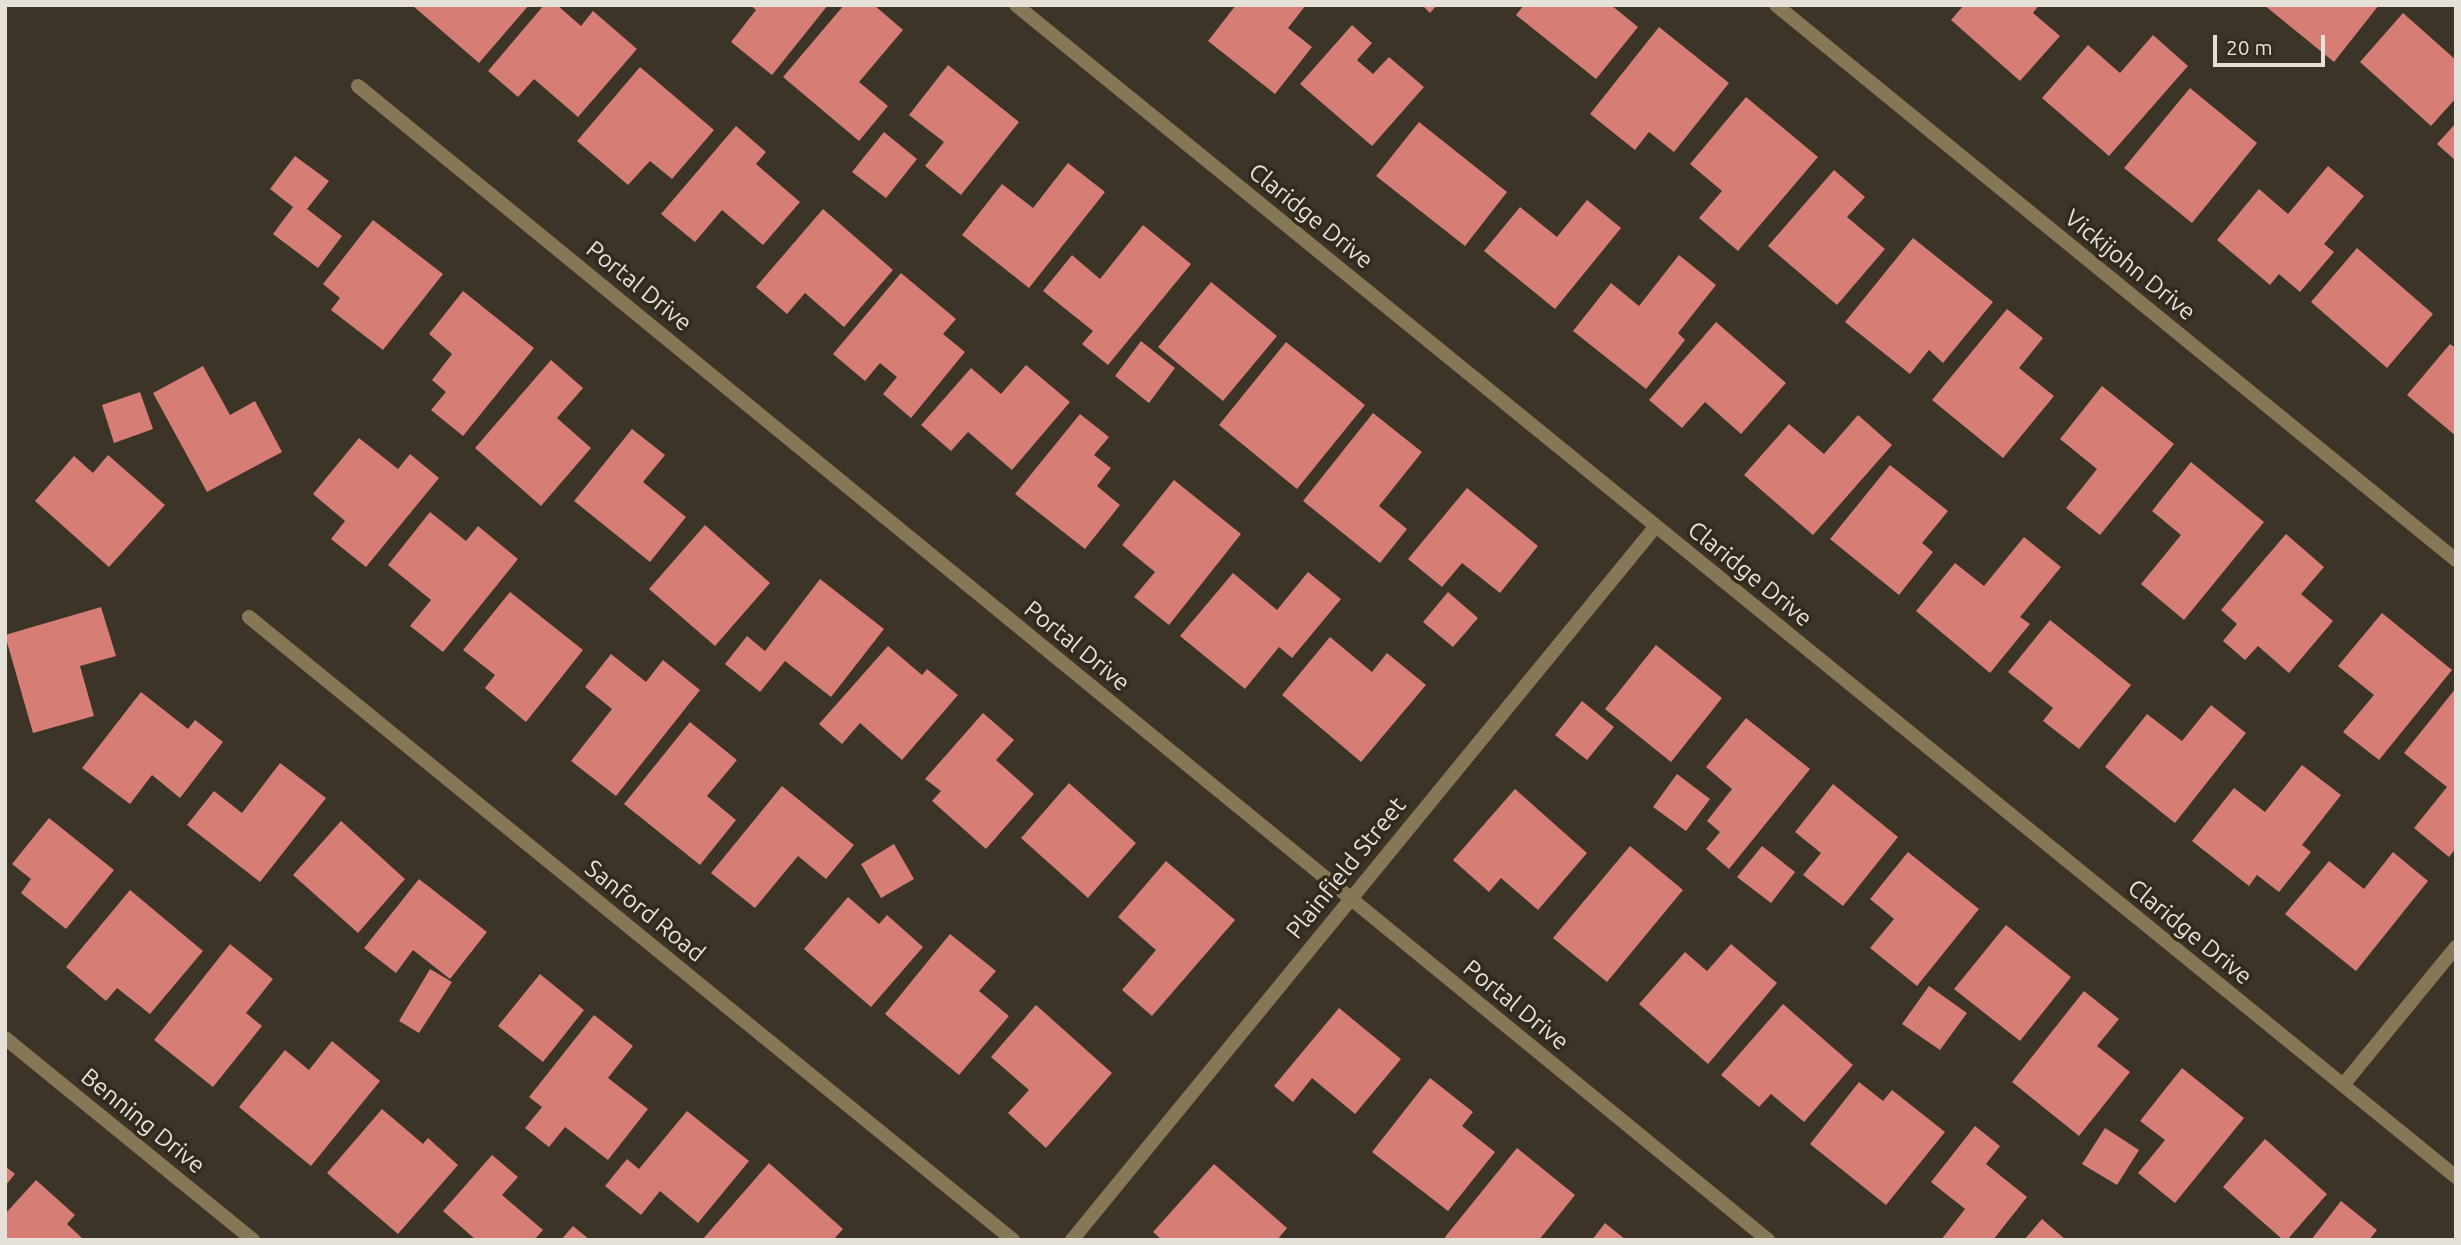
<!DOCTYPE html>
<html>
<head>
<meta charset="utf-8">
<style>
	body { margin:0 }
	#map { position:relative; width:2461px; height:1245px; overflow:hidden; background:#3c3426; font-family:Ubuntu,sans-serif }
	canvas { display:block }
	.frame { position:absolute; inset:0; border:7px solid #e6e1d8; pointer-events:none }
	.scale { position:absolute; left:2213px; top:35px; width:112px; height:32px; box-sizing:border-box; border:4px solid #e6e1d8; border-top:0; padding-left:9px; font-size:21px; line-height:24px; white-space:nowrap; color:#e6e1d8; -webkit-text-stroke:5px #322a1c; paint-order:stroke }
</style>
</head>
<body>
<div id="map">
<canvas width="2461" height="1245"></canvas>
<div class="frame"></div>
<div class="scale">20 m</div>
</div>
<script>
const ctx = document.querySelector('canvas').getContext('2d');
ctx.lineJoin = 'round';
function fill(path, color) { ctx.fillStyle = color; ctx.fill(path, 'evenodd'); }
const poly = rows => new Path2D(rows.map(r => 'M' + r).join(''));
function trace(path, color, width, dash) { ctx.strokeStyle = color; ctx.lineWidth = width; ctx.lineCap = dash ? 'butt' : 'round'; ctx.setLineDash(dash || []); ctx.stroke(path); }
function label(font, color, halo, rows, align = 'center') {
  ctx.font = font + ' Ubuntu,sans-serif'; ctx.lineWidth = 7; ctx.setLineDash([]); ctx.textBaseline = 'middle'; ctx.strokeStyle = halo; ctx.fillStyle = color; for (const [text, x, y, turn = 0] of rows) {
    ctx.save(); ctx.translate(x, y); ctx.rotate((+turn || 0) * Math.PI / 180); ctx.textAlign = isNaN(turn) ? turn : align; if (halo) ctx.strokeText(text, 0, 0); ctx.fillText(text, 0, 0); ctx.restore();
  }
}
const building = poly([
	[412,5,529,5,479,63],
	[544,5,557,5,581,26,593,11,637,49,578,117,534,79,518,97,488,71],
	[750,5,828,5,772,75,731,42,756,10],
	[844,5,874,5,903,30,859,82,888,106,859,141,783,77],
	[1236,5,1306,5,1288,28,1312,47,1275,94,1208,41],
	[1422,5,1437,5,1430,13],
	[1524,5,1611,5,1638,27,1596,79,1516,15],
	[1964,5,2039,5,2033,13,2060,36,2020,81,1951,20],
	[2264,5,2379,5,2334,62],
	[2403,13,2456,60,2456,98,2431,126,2360,62],
	[1352,25,1372,43,1357,60,1373,74,1389,57,1424,87,1372,146,1300,84],
	[1659,27,1729,83,1674,152,1649,132,1635,150,1590,114],
	[2153,35,2188,66,2109,156,2042,98,2088,45,2120,73],
	[948,65,1019,122,961,195,925,166,944,142,909,115],
	[640,67,714,130,672,179,650,161,628,185,577,141],
	[2190,88,2257,143,2192,223,2124,168],
	[1746,97,1818,157,1738,251,1699,218,1722,191,1690,164],
	[1419,122,1507,192,1465,246,1376,176],
	[2456,123,2456,161,2437,144],
	[736,126,766,152,756,164,800,202,763,245,722,210,695,242,661,214],
	[884,132,917,159,886,198,852,172],
	[295,156,329,181,307,209,342,236,318,268,273,234,293,207,270,189],
	[1068,163,1105,192,1029,288,962,235,1002,184,1033,208],
	[2328,166,2364,196,2324,244,2334,252,2300,292,2279,274,2270,285,2217,240,2259,189,2288,214],
	[1834,170,1865,197,1847,217,1885,249,1837,305,1768,246],
	[1587,200,1621,228,1555,309,1484,251,1520,207,1557,237],
	[823,209,893,270,844,327,805,293,787,314,756,287],
	[373,220,443,274,383,350,331,310,340,298,323,284],
	[1143,225,1191,264,1108,365,1082,344,1093,331,1043,291,1072,255,1100,279],
	[1913,238,1993,302,1943,363,1929,350,1910,374,1845,322],
	[2357,248,2433,314,2387,368,2311,302],
	[1679,255,1716,285,1678,333,1685,340,1646,389,1573,331,1611,283,1639,306],
	[901,273,956,319,943,334,965,352,911,418,883,394,897,377,880,363,865,381,833,354],
	[1211,282,1277,336,1223,401,1158,347],
	[463,291,534,348,463,436,431,410,446,392,432,380,452,354,429,334],
	[2007,309,2043,338,2019,368,2054,396,2003,458,1932,400],
	[1716,322,1786,383,1741,434,1705,402,1682,428,1649,400],
	[1141,341,1175,368,1149,403,1115,376],
	[1286,342,1365,405,1297,489,1219,425],
	[2450,344,2456,348,2456,436,2407,395],
	[551,360,583,388,557,418,591,448,541,506,475,448],
	[1026,365,1070,402,1012,470,968,432,951,451,921,425,971,368,1001,394],
	[203,366,230,415,255,401,282,452,207,492,153,393],
	[2102,386,2174,444,2100,535,2066,508,2097,469,2060,439],
	[140,392,153,429,114,443,102,405],
	[1373,413,1422,452,1379,506,1407,529,1380,563,1303,501],
	[1080,414,1109,437,1094,455,1111,468,1097,486,1120,505,1085,549,1015,494],
	[1858,415,1892,445,1813,535,1744,475,1789,424,1824,454],
	[632,429,665,455,643,482,686,517,650,562,574,501],
	[359,438,398,469,410,454,439,478,366,567,331,539,345,521,313,494],
	[108,455,165,505,109,567,35,501,74,456,93,473],
	[2191,462,2264,522,2184,620,2141,584,2181,535,2152,511],
	[1890,465,1948,511,1922,543,1933,552,1899,595,1830,539],
	[1174,480,1241,534,1169,625,1134,597,1155,572,1122,545],
	[1467,488,1538,546,1500,593,1462,563,1442,587,1408,559],
	[430,512,466,541,478,526,518,559,443,652,410,626,431,600,388,565],
	[705,525,770,583,715,646,649,589],
	[2286,534,2324,567,2301,594,2333,621,2289,673,2258,646,2245,660,2223,641,2237,624,2221,610],
	[2024,537,2061,567,2020,617,2030,624,1990,673,1916,611,1955,563,1984,586],
	[1308,572,1341,599,1292,658,1279,647,1245,689,1180,636,1233,573,1277,610],
	[820,579,884,629,831,697,785,661,760,692,725,664,747,636,765,651],
	[510,592,583,650,526,722,485,688,495,675,463,650],
	[1448,592,1478,618,1453,647,1423,622],
	[101,607,116,656,80,666,94,716,33,733,5,635],
	[2382,613,2452,670,2379,760,2343,732,2374,695,2338,666],
	[2050,620,2131,685,2079,749,2043,721,2053,708,2008,672],
	[1330,637,1372,672,1387,653,1426,685,1361,762,1282,695],
	[1656,645,1722,698,1671,762,1605,709],
	[888,646,922,675,927,669,958,695,902,760,860,723,842,744,819,724],
	[611,654,646,682,663,660,700,690,616,796,571,761,612,709,585,687],
	[2456,688,2456,848,2449,857,2414,828,2447,787,2404,753],
	[141,692,188,729,195,720,223,742,180,798,152,775,130,804,82,768],
	[1582,701,1614,727,1587,760,1555,735],
	[2211,705,2246,733,2175,823,2105,767,2147,714,2182,741],
	[983,713,1014,740,996,760,1034,794,986,849,932,801,941,791,925,779],
	[1746,718,1810,769,1729,869,1706,849,1720,832,1707,821,1732,789,1706,767],
	[690,722,737,760,707,796,736,820,700,865,624,804],
	[280,763,326,798,260,882,187,825,214,791,242,813],
	[2302,765,2341,795,2302,845,2311,852,2279,892,2257,875,2249,886,2192,841,2234,788,2265,812],
	[1677,774,1710,799,1686,831,1653,807],
	[1069,783,1136,843,1088,898,1021,838],
	[1833,784,1898,837,1843,906,1803,875,1821,853,1795,832],
	[782,786,854,845,826,879,798,856,755,908,711,873],
	[1515,789,1587,853,1538,910,1501,878,1489,892,1453,860],
	[49,818,114,870,66,929,21,893,31,879,12,864],
	[341,821,405,879,358,933,293,875],
	[894,844,914,879,881,898,861,864],
	[1630,846,1683,890,1607,982,1553,938],
	[1762,846,1795,872,1771,903,1737,877],
	[1908,852,1979,909,1917,986,1870,948,1894,919,1870,899],
	[2393,852,2428,881,2356,971,2285,914,2329,861,2364,889],
	[1166,861,1235,920,1152,1016,1122,990,1156,950,1118,917],
	[419,879,487,932,450,979,413,950,396,973,364,948],
	[130,890,203,951,150,1014,117,988,106,1001,66,967],
	[848,897,879,924,887,915,923,947,871,1007,804,949],
	[2006,925,2071,977,2020,1041,1954,989],
	[950,934,996,971,979,991,1009,1016,959,1075,885,1014],
	[230,944,273,979,246,1013,262,1026,213,1087,154,1040],
	[1731,944,1777,983,1708,1064,1639,1004,1685,952,1707,971],
	[430,969,452,982,419,1033,399,1021],
	[540,974,584,1010,543,1062,498,1026],
	[1929,986,1967,1013,1940,1050,1902,1024],
	[2084,991,2119,1019,2097,1046,2130,1072,2079,1136,2012,1082],
	[1783,1004,1853,1065,1804,1122,1771,1094,1759,1107,1721,1075],
	[1036,1005,1112,1073,1046,1148,1008,1113,1029,1090,991,1057],
	[1339,1008,1401,1059,1355,1114,1312,1078,1293,1102,1274,1086],
	[594,1015,633,1046,608,1078,648,1109,608,1160,565,1127,549,1147,525,1128,542,1107,529,1097],
	[332,1041,380,1081,311,1166,239,1107,285,1050,309,1070],
	[2182,1068,2244,1118,2175,1203,2138,1173,2165,1140,2140,1121],
	[1430,1078,1473,1112,1462,1126,1495,1152,1448,1211,1372,1152],
	[1859,1082,1883,1101,1892,1090,1945,1132,1886,1205,1810,1144],
	[382,1109,423,1144,428,1138,458,1165,398,1234,327,1173],
	[687,1111,749,1161,698,1223,660,1191,641,1215,605,1186,627,1159,639,1169],
	[1975,1126,2000,1146,1986,1164,2027,1197,1993,1240,1941,1240,1965,1209,1931,1182],
	[2105,1128,2139,1150,2117,1185,2082,1164],
	[2265,1139,2327,1194,2287,1240,2283,1240,2223,1187],
	[1517,1148,1575,1195,1539,1240,1448,1240,1445,1237],
	[492,1155,518,1177,502,1195,543,1230,534,1240,476,1240,443,1211],
	[769,1163,843,1229,833,1240,702,1240],
	[1214,1164,1287,1228,1277,1240,1162,1240,1153,1232],
	[5,1166,15,1174,5,1186],
	[36,1180,75,1215,67,1224,84,1240,5,1240,5,1214],
	[2341,1201,2377,1230,2369,1240,2311,1240],
	[2042,1219,2066,1240,2024,1240],
	[1605,1223,1626,1240,1592,1240],
	[573,1226,590,1240,561,1240]
]);
const minor = poly([
	[1016,5,2456,1177],
	[1776,5,2456,560],
	[358,86,1768,1240],
	[249,617,1013,1240],
	[5,1038,253,1240],
	[2343,1085,2456,947],
	[1072,1240,1656,526]
]);
const streetNames = [
	["Claridge Drive",1311,216,39],
	["Vickijohn Drive",2130,265,39],
	["Portal Drive",639,286,39],
	["Claridge Drive",1750,574,39],
	["Portal Drive",1077,646,39],
	["Plainfield Street",1346,868,-51],
	["Sanford Road",645,911,39],
	["Claridge Drive",2190,932,39],
	["Portal Drive",1516,1005,39],
	["Benning Drive",143,1121,39]
];
fill(building, '#d67d76');
trace(minor, '#867756', 14);
label('24px', '#e6e1d8', '#322a1c', streetNames);
</script>
</body>
</html>
